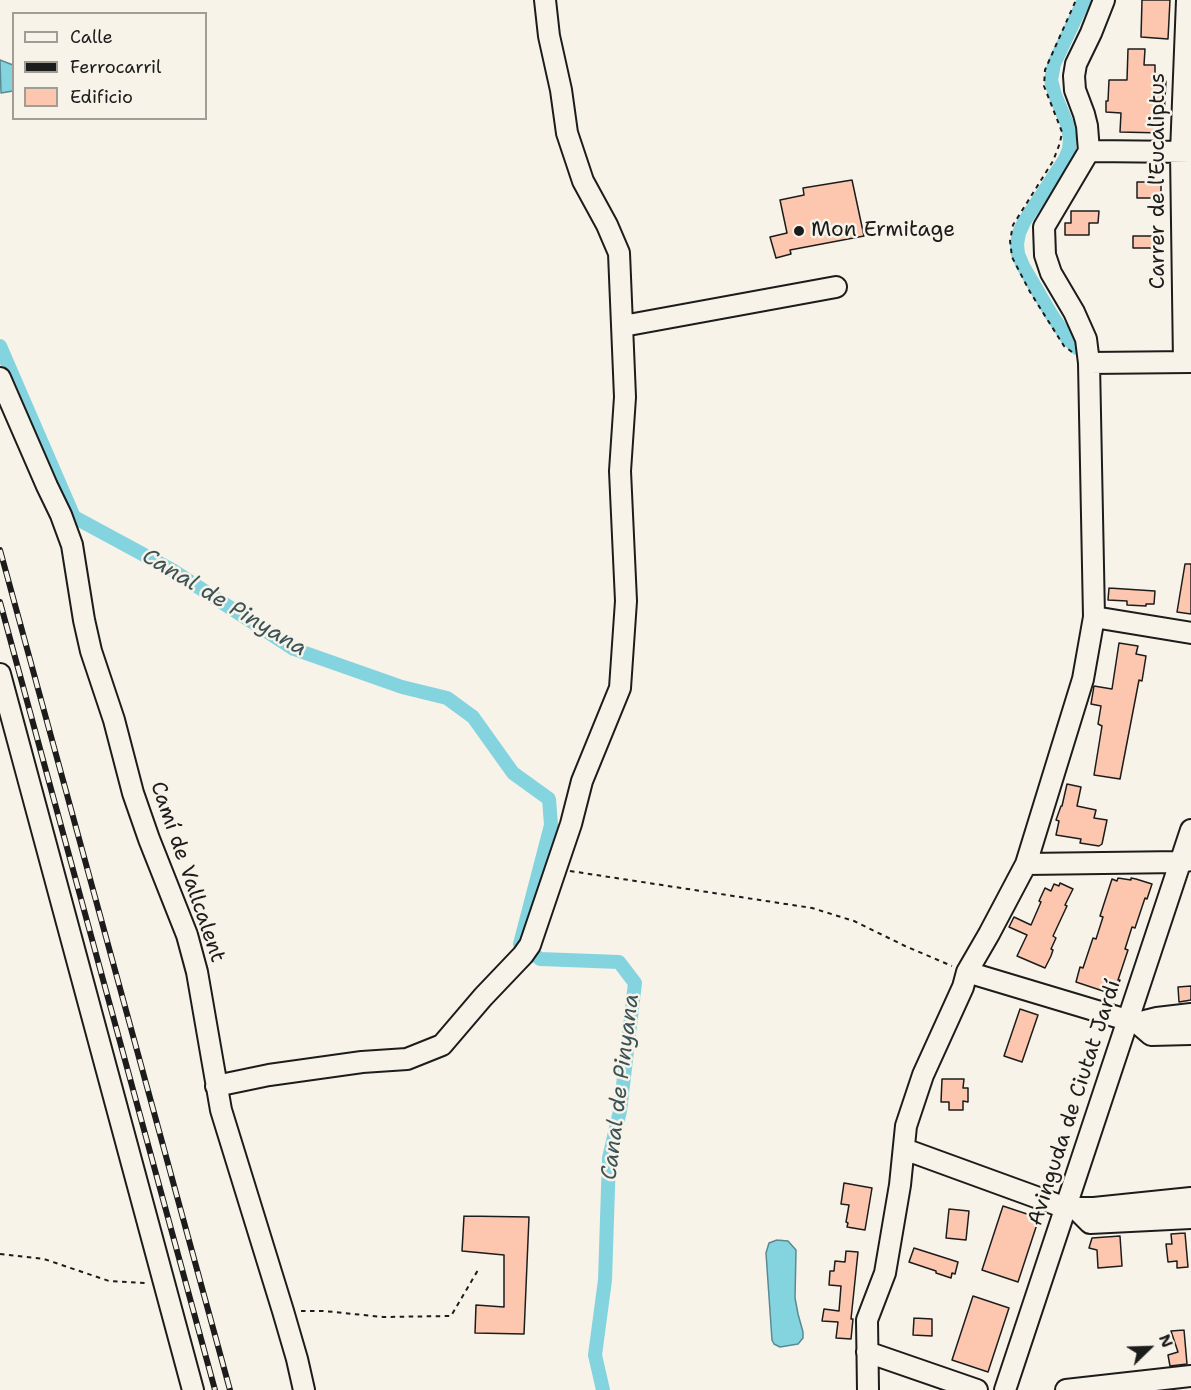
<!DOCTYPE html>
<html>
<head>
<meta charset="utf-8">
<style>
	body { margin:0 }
	#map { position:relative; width:1191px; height:1390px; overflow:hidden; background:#f7f3e8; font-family:"Shantell Sans",sans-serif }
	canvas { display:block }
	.legend { position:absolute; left:12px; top:12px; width:195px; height:108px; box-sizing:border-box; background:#f7f3e8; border:2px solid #9f9d96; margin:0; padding:8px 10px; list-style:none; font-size:18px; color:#1c1c1c }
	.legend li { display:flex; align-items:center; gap:12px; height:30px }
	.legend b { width:30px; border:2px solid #9f9d96 }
	.north { position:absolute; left:1119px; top:1318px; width:60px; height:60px; -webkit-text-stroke:4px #f7f3e8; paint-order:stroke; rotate:67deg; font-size:16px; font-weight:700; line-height:24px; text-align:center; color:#1c1c1c }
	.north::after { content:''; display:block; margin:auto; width:21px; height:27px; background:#1c1c1c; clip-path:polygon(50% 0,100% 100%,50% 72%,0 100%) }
</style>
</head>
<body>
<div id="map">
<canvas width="1191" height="1390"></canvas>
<ul class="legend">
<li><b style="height:8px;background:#f7f3e8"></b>Calle</li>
<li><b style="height:8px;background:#1c1c1c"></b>Ferrocarril</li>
<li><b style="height:16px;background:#fcc7ae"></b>Edificio</li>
</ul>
<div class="north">N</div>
</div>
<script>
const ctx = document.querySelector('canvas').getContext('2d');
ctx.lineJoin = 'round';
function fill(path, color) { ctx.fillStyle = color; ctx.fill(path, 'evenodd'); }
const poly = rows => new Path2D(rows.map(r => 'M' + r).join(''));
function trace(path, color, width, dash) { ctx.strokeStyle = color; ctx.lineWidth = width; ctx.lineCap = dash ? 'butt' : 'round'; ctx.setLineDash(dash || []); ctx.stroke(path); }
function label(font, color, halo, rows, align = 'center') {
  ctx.font = font + ' "Shantell Sans",sans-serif'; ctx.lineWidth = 5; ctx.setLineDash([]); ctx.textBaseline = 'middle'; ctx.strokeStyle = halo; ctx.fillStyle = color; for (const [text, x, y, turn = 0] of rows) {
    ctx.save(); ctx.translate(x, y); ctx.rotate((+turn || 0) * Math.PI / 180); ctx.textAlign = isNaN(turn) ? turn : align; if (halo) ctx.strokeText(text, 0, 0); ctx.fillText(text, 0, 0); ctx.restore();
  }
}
const water = poly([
	[0,60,13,65,13,91,1,93,0,60],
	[777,1240,788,1241,796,1250,795,1298,798,1314,803,1332,803,1338,798,1344,780,1347,774,1344,772,1340,766,1253,769,1243,777,1240]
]);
const canal = poly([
	[0,346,74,517,172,570,294,649,402,687,447,698,473,717,513,773,549,799,551,825,520,944,540,959,619,962,635,983,620,1111,609,1158,605,1280,595,1355,603,1390],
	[1077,348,1067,338,1051,314,1023,266,1018,254,1017,244,1019,233,1024,222,1065,159,1069,149,1070,139,1067,124,1055,95,1051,80,1054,64,1084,0]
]);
const building = poly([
	[1142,0,1170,0,1168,39,1141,37,1142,0],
	[1128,49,1145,49,1144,65,1155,65,1155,81,1166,81,1163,133,1120,132,1121,113,1106,112,1106,101,1108,101,1109,80,1127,80,1128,49],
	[852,180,864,236,790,250,791,254,776,258,770,237,787,233,780,200,804,195,803,188,852,180],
	[1137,182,1161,182,1161,198,1137,198,1137,182],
	[1071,211,1099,211,1098,223,1089,223,1089,235,1065,235,1065,223,1071,223,1071,211],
	[1133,236,1157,236,1157,248,1133,248,1133,236],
	[1185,564,1191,564,1191,614,1177,612,1185,564],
	[1109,588,1155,591,1154,604,1146,604,1146,606,1127,605,1127,601,1108,600,1109,588],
	[1119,643,1138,646,1136,654,1146,656,1142,681,1139,680,1120,779,1094,775,1102,726,1098,724,1101,706,1091,704,1094,686,1112,689,1119,643],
	[1067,784,1081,787,1077,806,1096,810,1094,818,1107,820,1102,844,1099,846,1080,843,1081,839,1056,835,1059,821,1056,820,1061,806,1062,806,1067,784],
	[1118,878,1131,880,1131,878,1136,879,1152,884,1147,899,1145,898,1135,928,1132,927,1125,949,1128,950,1118,980,1120,980,1115,995,1076,982,1080,967,1083,968,1093,938,1096,939,1103,917,1100,916,1112,879,1117,881,1118,878],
	[1060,883,1073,889,1065,905,1067,906,1053,936,1056,938,1051,949,1053,950,1051,956,1045,968,1017,956,1027,935,1009,927,1014,917,1031,925,1041,902,1039,901,1045,888,1051,891,1054,884,1059,886,1060,883],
	[1191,986,1191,1000,1179,1002,1178,987,1191,986],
	[1020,1009,1038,1015,1022,1062,1004,1056,1020,1009],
	[942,1079,964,1079,963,1088,968,1088,968,1102,963,1101,963,1110,949,1110,949,1102,941,1102,942,1079],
	[844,1183,872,1188,865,1230,847,1227,848,1223,846,1222,849,1205,841,1204,844,1183],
	[1003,1206,1039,1218,1018,1282,982,1270,1003,1206],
	[949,1209,969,1211,966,1240,946,1238,949,1209],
	[464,1216,529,1217,524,1334,475,1333,476,1305,504,1307,504,1255,462,1251,464,1216],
	[1185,1233,1188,1267,1177,1268,1177,1261,1168,1262,1166,1244,1172,1244,1171,1234,1185,1233],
	[1120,1236,1122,1266,1098,1268,1097,1250,1089,1248,1092,1238,1120,1236],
	[914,1248,958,1262,955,1274,952,1273,951,1278,936,1273,936,1271,909,1262,914,1248],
	[846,1251,858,1252,851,1319,853,1319,851,1339,836,1338,838,1322,822,1321,824,1309,839,1311,841,1286,829,1285,830,1271,834,1271,835,1261,845,1262,846,1251],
	[973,1296,1009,1308,988,1372,952,1360,973,1296],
	[914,1318,932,1319,932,1336,913,1335,914,1318],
	[1184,1330,1187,1364,1170,1366,1168,1355,1178,1352,1171,1331,1184,1330]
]);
const path = poly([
	[1072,352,1064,346,1030,292,1012,257,1010,241,1013,225,1053,161,1060,143,1062,132,1044,86,1045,70,1076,0],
	[570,871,812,908,854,921,905,946,952,966],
	[0,1254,44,1259,109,1281,146,1283],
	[301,1311,324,1311,383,1317,451,1316,478,1270]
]);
const minor = poly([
	[1089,151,1191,152],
	[623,326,836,287],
	[1184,362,1181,153,1187,0],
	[1089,363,1191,362],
	[0,378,47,486,61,515,72,545,84,620,91,651,114,720,133,793,149,839,187,935,197,972,221,1110,283,1311,297,1359,304,1390],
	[1094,617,1191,633],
	[0,674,193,1390],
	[1026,864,1180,862,1191,860],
	[967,972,1137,1023,1157,1018,1191,1014],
	[1137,1023,1151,1035,1191,1034],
	[216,1086,269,1075,362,1062,407,1059,442,1045,483,997,523,955,530,945,571,824,582,781,620,688,626,601,620,471,625,397,619,253,607,225,583,181,567,133,561,90,549,36,545,0],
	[904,1149,1066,1208,1094,1208,1191,1198],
	[1076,1209,1090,1223,1191,1218],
	[867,1352,977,1390],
	[868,1390,867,1320,885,1273,900,1185,906,1126,923,1075,963,987,967,972,989,934,1026,864,1083,679,1094,617,1089,363,1086,339,1074,312,1051,273,1045,255,1044,227,1089,151,1087,126,1084,114,1075,90,1074,76,1076,64,1091,33,1104,0],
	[1005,1390,1191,830],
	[1066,1390,1191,1376]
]);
const rail = poly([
	[0,550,230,1390],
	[0,602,215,1390]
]);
const markers = [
	[799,231,6,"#1c1c1c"]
];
const streetNames = [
	["Carrer de l'Eucaliptus",1159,181,-90],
	["Camí de Vallcalent",187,872,71],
	["Avinguda de Ciutat Jardí",1075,1103,-72]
];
const poiNames = [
	["Mon Ermitage",811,231]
];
const waterNames = [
	["Canal de Pinyana",224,603,31],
	["Canal de Pinyana",621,1087,-83]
];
fill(water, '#84d4e0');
trace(water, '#5a8a92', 1.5);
trace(canal, '#84d4e0', 14);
fill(building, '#fcc7ae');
trace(building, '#1c1c1c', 1.5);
trace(minor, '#1c1c1c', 24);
trace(path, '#1c1c1c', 2, [4.5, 4.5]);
trace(minor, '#f7f3e8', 20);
trace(rail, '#1c1c1c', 6);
trace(rail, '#f7f3e8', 4, [11]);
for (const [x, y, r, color] of markers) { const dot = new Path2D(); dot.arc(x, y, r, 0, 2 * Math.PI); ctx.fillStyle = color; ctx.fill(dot); trace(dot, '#f7f3e8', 2); }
label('21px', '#1c1c1c', '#f7f3e8', streetNames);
label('21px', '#1c1c1c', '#f7f3e8', poiNames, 'left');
label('italic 22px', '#3b5357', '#f7f3e8', waterNames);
</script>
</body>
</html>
